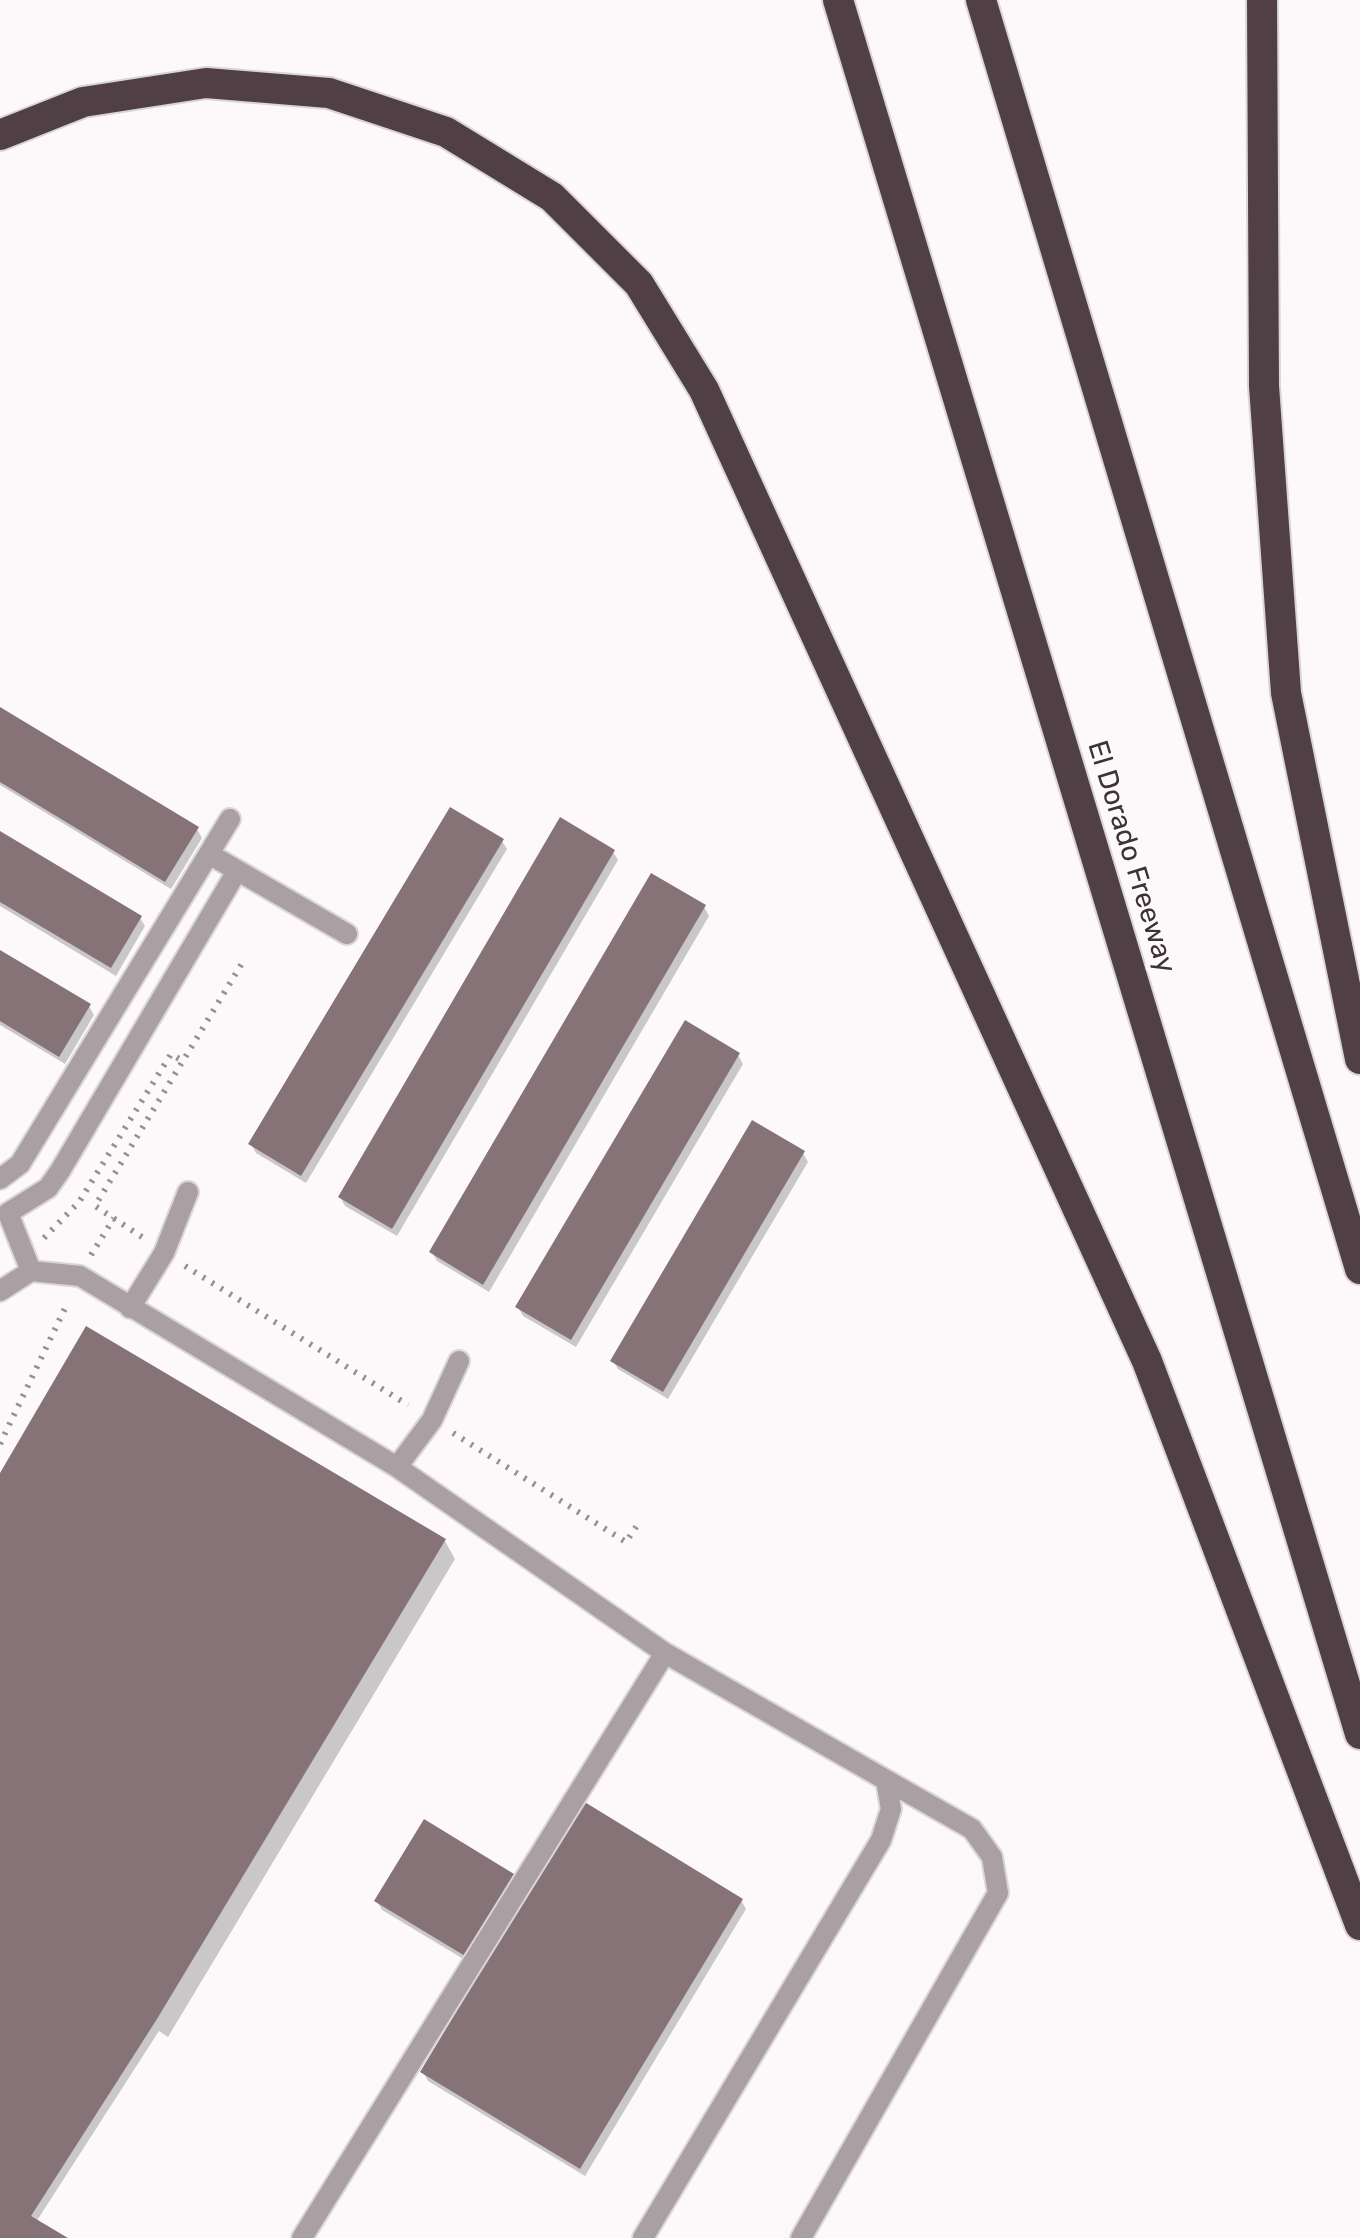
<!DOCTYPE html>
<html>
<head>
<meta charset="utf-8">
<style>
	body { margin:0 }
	canvas { display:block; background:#fdf9fa }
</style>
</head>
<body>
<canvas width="1360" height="2238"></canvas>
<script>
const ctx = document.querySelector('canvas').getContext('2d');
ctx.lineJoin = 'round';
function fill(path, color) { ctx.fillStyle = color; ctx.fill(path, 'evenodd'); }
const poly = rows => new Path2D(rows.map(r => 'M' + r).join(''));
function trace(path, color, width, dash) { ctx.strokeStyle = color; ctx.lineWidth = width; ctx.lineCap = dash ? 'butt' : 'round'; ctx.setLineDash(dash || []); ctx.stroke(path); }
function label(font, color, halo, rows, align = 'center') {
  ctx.font = font + ' Rubik,sans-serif'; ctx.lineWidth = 10; ctx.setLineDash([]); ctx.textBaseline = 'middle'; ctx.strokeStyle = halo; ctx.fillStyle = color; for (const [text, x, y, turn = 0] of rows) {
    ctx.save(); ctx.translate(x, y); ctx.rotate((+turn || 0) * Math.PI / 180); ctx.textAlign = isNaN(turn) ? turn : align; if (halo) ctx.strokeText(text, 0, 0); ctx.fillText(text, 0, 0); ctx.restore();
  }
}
const shadow = poly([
	[0,710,197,829,202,838,171,889,0,785],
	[0,834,140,918,145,926,116,976,0,906],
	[502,841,507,849,306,1183,256,1153,251,1144],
	[613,852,618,860,397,1236,345,1206,340,1197],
	[704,907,709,916,489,1292,437,1261,432,1252],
	[0,953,89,1006,94,1015,65,1064,0,1025],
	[738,1055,743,1064,576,1347,523,1316,518,1307],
	[803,1153,808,1162,668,1399,618,1369,613,1361],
	[0,1478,445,1541,455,1559,168,2037,159,2031,36,2222,63,2238,0,2238],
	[512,1876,517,1884,470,1963,382,1910,377,1901],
	[741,1900,746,1909,585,2176,428,2081,423,2072]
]);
const building = poly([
	[0,707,199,827,165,882,0,782],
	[450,807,504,839,301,1176,248,1144],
	[560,817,615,850,392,1229,338,1197],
	[0,831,142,916,111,968,0,902],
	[651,873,706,905,483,1285,429,1252],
	[0,950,91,1004,59,1057,0,1021],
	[685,1020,740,1053,571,1340,515,1307],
	[752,1120,805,1151,663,1392,610,1361],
	[86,1326,446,1539,157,2019,31,2216,68,2238,0,2238,0,1473],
	[583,1801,743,1899,580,2169,420,2072],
	[424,1819,514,1874,465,1956,374,1901]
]);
const path = poly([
	[142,1237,95,1206,244,960],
	[44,1238,79,1202,171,1054,183,1061],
	[91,1255,114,1218],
	[185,1266,408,1405],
	[453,1433,626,1542,638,1524],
	[0,1444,68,1302]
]);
const service = poly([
	[209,854,347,934],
	[0,1179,20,1164,230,819],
	[31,1271,8,1213,48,1188,60,1171,237,871],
	[0,1291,31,1271,80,1276,397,1467,665,1653,886,1780,891,1809,881,1840,643,2238],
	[130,1308,164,1253,188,1192],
	[397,1467,432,1420,459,1361],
	[302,2238,665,1653],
	[801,2238,998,1893,992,1857,972,1829,886,1780]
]);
const motorway = poly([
	[838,0,1360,1734],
	[981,0,1360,1269],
	[1262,0,1264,386,1286,693,1360,1059],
	[0,135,83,102,206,83,329,93,446,132,552,197,639,284,704,390,1147,1361,1360,1925]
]);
const streetNames = [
	["El Dorado Freeway",1131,857,73]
];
fill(shadow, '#0003');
fill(building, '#867378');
trace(service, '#dad5d7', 24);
trace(motorway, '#dad5d7', 34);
trace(path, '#969091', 6, [2.5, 8]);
trace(service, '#aaa0a3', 20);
trace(motorway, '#503f44', 30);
label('28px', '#3b3335', '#fdf9fa', streetNames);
</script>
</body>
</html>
